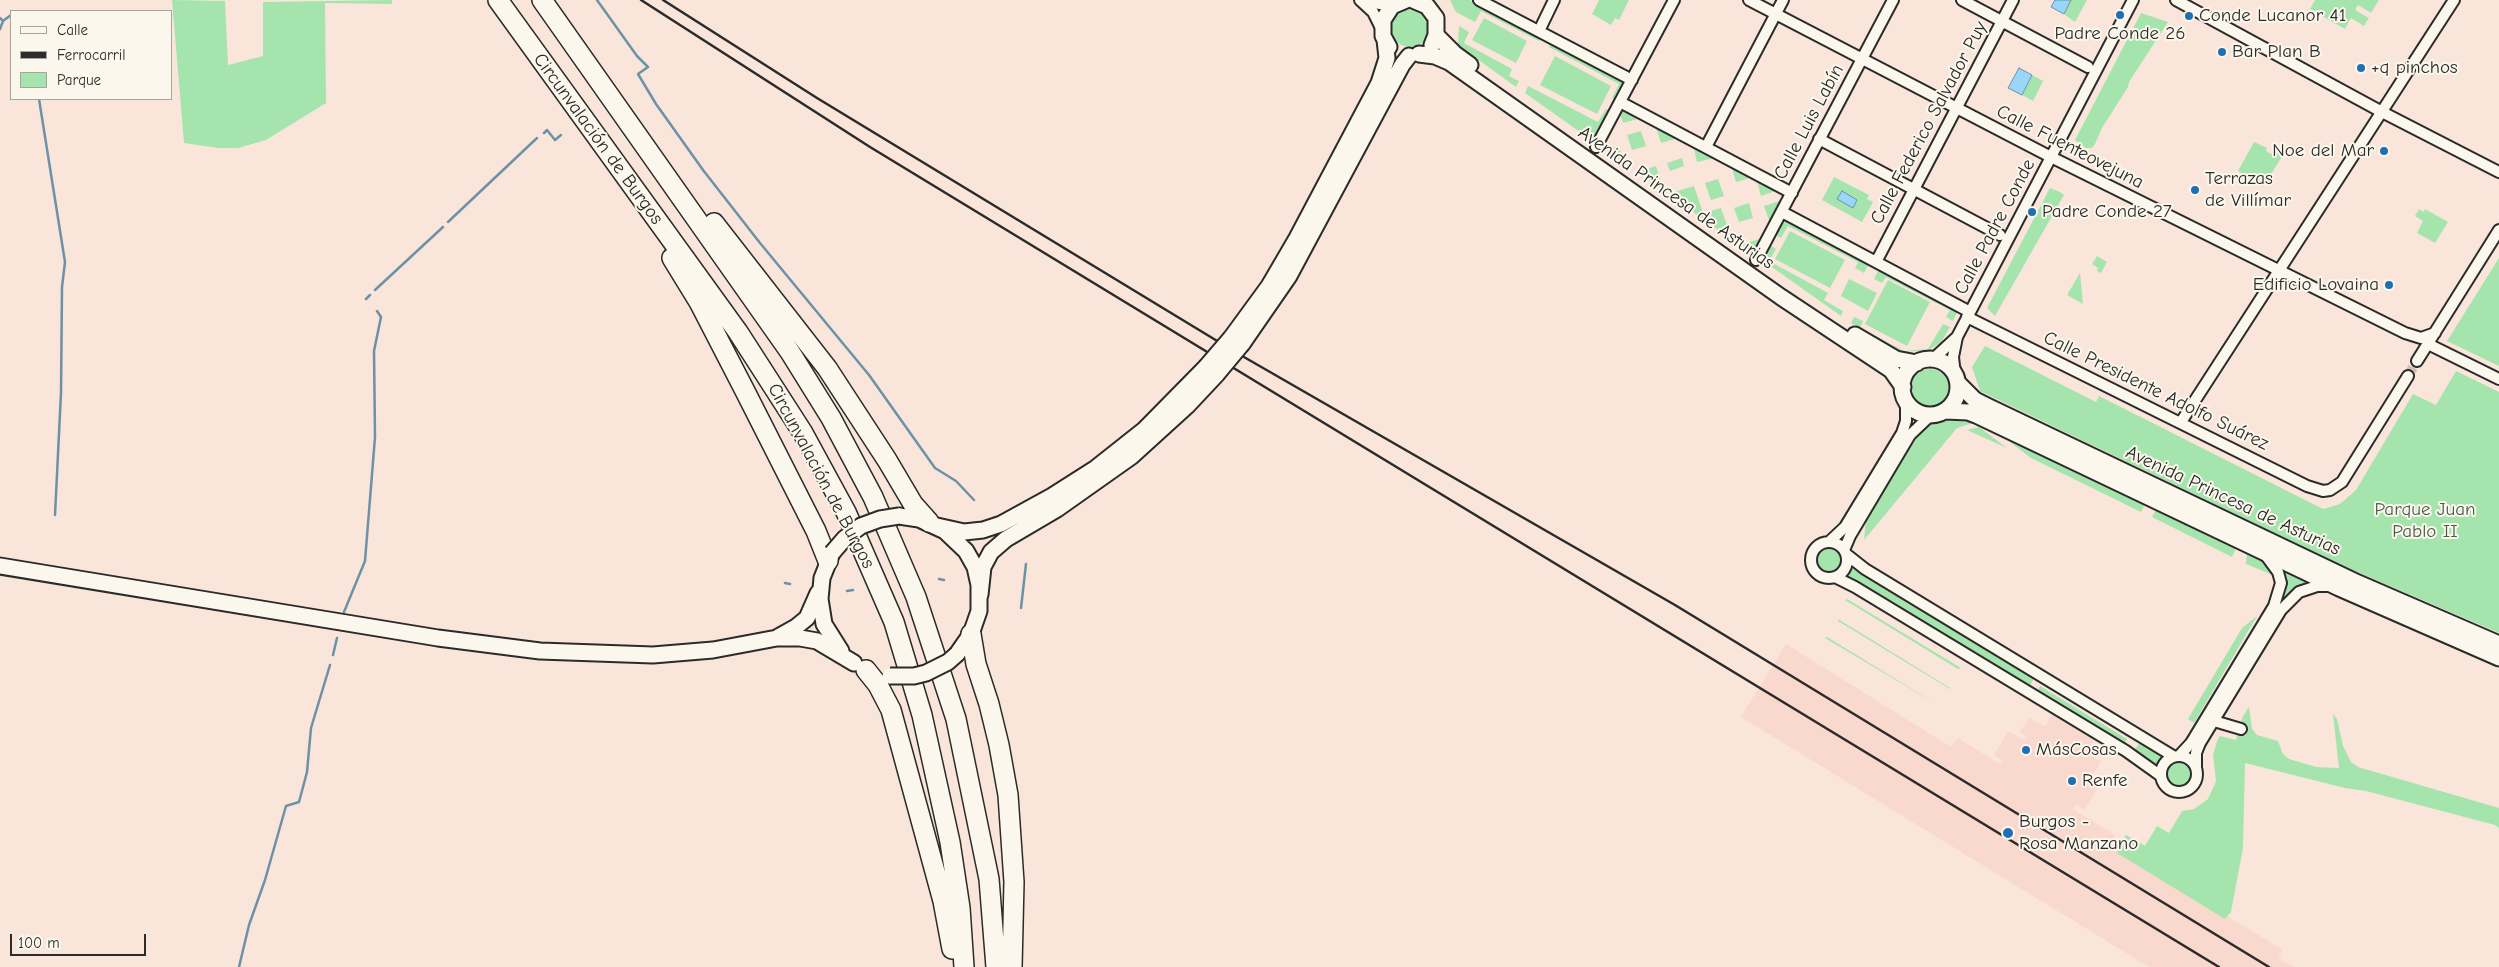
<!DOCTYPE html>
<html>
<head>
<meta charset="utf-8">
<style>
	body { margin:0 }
	#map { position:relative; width:2499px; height:967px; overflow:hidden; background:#fae5da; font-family:"Comic Neue",sans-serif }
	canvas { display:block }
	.legend { position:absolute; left:10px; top:10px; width:162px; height:90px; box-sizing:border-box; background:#fbf7ec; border:1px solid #a8a59f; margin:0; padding:6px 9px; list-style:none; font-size:15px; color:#2b2b2b }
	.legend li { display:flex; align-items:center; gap:10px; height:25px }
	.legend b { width:25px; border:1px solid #a8a59f }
	.scale { position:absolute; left:10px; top:934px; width:136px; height:22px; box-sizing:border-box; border:2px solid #2b2b2b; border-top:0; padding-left:6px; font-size:15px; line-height:18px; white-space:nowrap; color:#2b2b2b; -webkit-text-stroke:4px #fbf7ec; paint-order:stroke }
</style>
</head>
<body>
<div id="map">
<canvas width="2499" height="967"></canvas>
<ul class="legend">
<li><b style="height:6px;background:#fbf7ec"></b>Calle</li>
<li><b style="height:6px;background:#2b2b2b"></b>Ferrocarril</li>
<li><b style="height:14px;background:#a5e5ad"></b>Parque</li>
</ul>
<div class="scale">100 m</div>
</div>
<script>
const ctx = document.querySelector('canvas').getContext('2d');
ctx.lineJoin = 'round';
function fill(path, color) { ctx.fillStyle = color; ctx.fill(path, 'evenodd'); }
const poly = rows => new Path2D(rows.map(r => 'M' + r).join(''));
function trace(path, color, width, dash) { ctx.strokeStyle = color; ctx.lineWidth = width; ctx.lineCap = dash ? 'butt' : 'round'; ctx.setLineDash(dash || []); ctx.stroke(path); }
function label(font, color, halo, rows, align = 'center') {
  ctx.font = font + ' "Comic Neue",sans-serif'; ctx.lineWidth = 4; ctx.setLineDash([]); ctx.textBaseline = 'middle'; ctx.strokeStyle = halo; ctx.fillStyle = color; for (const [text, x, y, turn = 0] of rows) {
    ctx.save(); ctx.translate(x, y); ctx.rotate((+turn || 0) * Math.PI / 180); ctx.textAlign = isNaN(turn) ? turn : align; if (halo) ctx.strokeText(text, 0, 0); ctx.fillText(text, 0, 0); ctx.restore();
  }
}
const built = poly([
	[1786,644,1951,747,1958,738,2000,764,2002,760,1994,755,2008,731,2024,740,2026,736,2020,732,2029,718,2045,727,2055,709,2097,735,2086,752,2101,762,2092,776,2086,772,2084,776,2099,786,2084,810,2076,805,2073,809,2115,835,2110,845,2283,950,2278,958,2293,967,2149,967,1741,717]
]);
const green = poly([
	[172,0,225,1,228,65,263,56,263,2,392,0,392,4,325,3,326,103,266,140,238,148,218,148,184,143],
	[1450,0,1470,0,1541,37,1539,41,1481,11,1475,22,1456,12],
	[1599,0,1629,0,1619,20,1615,18,1611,25,1592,14],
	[2071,0,2087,0,2075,22,2064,14],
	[2315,0,2379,0,2371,13,2358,5,2355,10,2369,18,2364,26,2351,18,2345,29,2310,9],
	'1391 28a19 19 0 1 1 38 0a19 19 0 1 1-38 0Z',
	[2141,13,2168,22,2129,82,2128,87,2102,128,2095,144,2092,148,2086,148,2075,140],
	[1484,18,1527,41,1516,63,1472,40],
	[1459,26,1469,32,1464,43,1512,69,1509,76,1519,81,1516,87,1458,45],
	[1551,43,1626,82,1616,100,1612,98,1619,84,1549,47],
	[1555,56,1611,86,1597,114,1540,85],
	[2032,75,2043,81,2033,101,2022,95],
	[1528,86,1598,122,1606,109,1611,111,1594,142,1525,93],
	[1623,108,1641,118,1623,123,1620,114],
	[1655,125,1678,138,1661,143],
	[1641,131,1646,146,1632,150,1627,135],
	[2254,142,2267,148,2266,151,2271,154,2274,151,2283,155,2263,187,2238,171],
	[1693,145,1715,158,1697,162],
	[1619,146,1624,163,1606,150],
	[1682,158,1684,166,1670,171,1667,163],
	[1731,165,1753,177,1736,182],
	[1656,166,1664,191,1637,172],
	[1756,177,1779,190,1761,196],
	[1834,177,1869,195,1867,199,1873,202,1862,222,1822,200],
	[1718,179,1724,196,1711,200,1705,183],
	[1694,186,1703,213,1721,208,1732,240,1668,194],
	[2050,188,2060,192,2064,195,1995,316,1987,308],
	[1783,200,1770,223,1764,206],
	[1749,203,1753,218,1739,222,1734,208],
	[2419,209,2424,212,2425,209,2448,222,2435,243,2417,233,2423,221,2415,216],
	[1784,219,1869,263,1864,273,1855,268,1858,262,1788,226,1781,238,1776,235],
	[1790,231,1845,260,1830,288,1775,259],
	[1762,238,1754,254,1740,245],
	[1770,245,1776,249,1769,261,1828,293,1824,300,1843,311,1841,316,1762,260],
	[2097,256,2107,262,2101,273,2097,271,2098,268,2092,264],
	[2499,258,2499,366,2447,341],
	[1879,269,1958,310,1953,321,1946,317,1950,310,1886,277,1882,283,1874,279],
	[2080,273,2083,304,2067,295],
	[1849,279,1877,293,1868,311,1841,296],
	[1888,280,1930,302,1907,346,1865,324],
	[1854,317,1863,321,1860,328,1904,351,1928,349,1943,324,1950,327,1941,342,1929,350,1903,352,1851,323],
	[1985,346,2096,402,2099,396,2323,509,2340,504,2356,490,2413,394,2436,405,2456,371,2499,392,2499,633,2341,565,1980,391,1972,367],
	'1911 388a19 19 0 1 1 38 0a19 19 0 1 1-38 0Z',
	[1955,417,1979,421,1957,428,1864,540,1866,520,1921,430,1930,424],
	[1989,426,2146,502,2141,512,2031,458],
	[1979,427,2007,448,1967,430],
	[2157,508,2237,546,2232,557,2152,517],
	'1816 560a13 13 0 1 1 26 0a13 13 0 1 1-26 0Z',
	[2247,551,2265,562,2273,575,2246,564],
	[1853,567,2034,678,2029,688,1847,577],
	[2282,568,2313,583,2291,593,2283,600,2286,590],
	[1847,599,1961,668,1958,669,1845,600],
	[2257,616,2194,723,2188,719,2242,628],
	[1838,619,1950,688,1950,689,1838,621],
	[1827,637,1938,705,1825,638],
	[2040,686,2127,739,2125,743,2038,690],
	[2249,707,2252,729,2257,735,2278,741,2283,754,2289,759,2316,767,2339,768,2333,714,2337,719,2343,746,2351,762,2358,767,2499,808,2499,828,2495,825,2366,791,2345,788,2245,763,2243,848,2231,912,2225,919,2117,853,2126,835,2145,846,2157,826,2169,833,2182,811,2194,809,2208,799,2216,781,2213,755,2217,741,2220,736,2236,740,2243,716],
	[2140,742,2163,756,2157,766,2134,751],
	'2167 774a13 13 0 1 1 26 0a13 13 0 1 1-26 0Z'
]);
const water = poly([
	[2055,0,2071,0,2064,14,2051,7,2055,0],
	[2019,68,2032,75,2022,95,2008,88,2019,68],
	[1842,191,1857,200,1853,208,1837,199,1842,191]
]);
const stream = poly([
	[597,0,637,56,648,67,638,74,656,104,703,170,760,243,869,375,935,468,956,481,974,500],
	[0,18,3,21,11,15],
	[0,29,3,21],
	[39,99,65,262,62,287,61,393,55,515],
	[544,133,547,130,555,140,561,135],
	[448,222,537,138],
	[375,290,443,227],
	[366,299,370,295],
	[939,579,944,580],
	[785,583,790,584],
	[847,591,853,590],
	[1021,608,1026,564],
	[344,612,365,561,375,437,374,351,381,317,377,311],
	[333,655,337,638],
	[239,967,249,925,265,880,286,806,299,802,307,772,311,728,330,665]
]);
const streetTunnel = poly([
	[2408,376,2417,361]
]);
const street = poly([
	[1360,0,1373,12,1381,28],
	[1479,0,1632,80],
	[1749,0,2051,157,2405,333,2421,338,2435,333],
	[1962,0,2088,67],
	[2176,0,2382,112,2499,172],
	[1363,1,1392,6],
	[1539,31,1554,0],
	[1620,102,1792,193],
	[1819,139,2000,235],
	[1596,147,1674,0],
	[1706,147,1783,0],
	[1782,212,1970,312],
	[1756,260,1893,0],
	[1876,262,2013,0],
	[1967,317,2307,486,2323,491,2330,490,2342,482,2408,376],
	[2428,344,2499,379],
	[1932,360,1957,337],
	[2417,361,2499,230],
	[1955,375,1953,357,1957,337,2133,0],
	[2181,422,2454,0],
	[1829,542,1845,527,1902,433,1906,421,1906,401],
	'1811 560a18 18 0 1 1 36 0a18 18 0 1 1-36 0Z',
	[1844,550,1850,536,1910,435,1931,415],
	[1846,554,1865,569,2173,756],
	[1835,577,1855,587,2126,751,2161,776],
	[2214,721,2241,729],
	'2161 774a18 18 0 1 1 36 0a18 18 0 1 1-36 0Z',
	[2179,756,2191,743,2274,606,2281,583,2278,572,2267,557],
	[2196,767,2196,753,2200,743,2281,610,2299,592,2317,586,2330,586]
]);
const secondary = poly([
	[1413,0,1427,6,1436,18,1436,35,1432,45],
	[1436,35,1455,54,1470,65],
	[1389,47,1383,36,1383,20,1392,6,1406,0],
	[1419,54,1435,56,1449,62,1781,297,1891,370,1903,387],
	[1855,335,1896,359,1917,363],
	[1231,338,1269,286,1297,238,1379,83,1387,58,1385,40],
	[1242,344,1289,276,1402,65,1409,56],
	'1902 387a28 28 0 1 1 56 0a28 28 0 1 1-56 0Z',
	[1958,383,1975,400,1989,407,2358,583,2499,644],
	[1946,411,1968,412,1976,415,2339,588,2499,658],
	[899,516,919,519,945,531,966,551,975,567,979,585,979,611,971,634,957,654],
	[937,526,964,532,983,530,1001,524,1052,496,1096,468,1144,430,1206,367],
	[832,553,822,578,820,599,824,624,841,651],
	[0,566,438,638,540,651,653,655,713,650,777,638,800,638,817,641,854,663],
	[980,595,983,567,991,552,1006,539,1057,509,1132,456,1187,406,1217,374],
	[778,637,796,627,807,618,818,593]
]);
const highway = poly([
	[498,0,738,332,803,433,846,512,894,622,922,715,950,842,960,908,964,967],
	[542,0,790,352,831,418,873,497,916,597,956,719,989,879,996,967],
	[714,223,827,368,887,460,913,504,929,522],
	[672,258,699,302,745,391,816,531,828,561],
	[971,634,976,664,989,704,999,745,1008,795,1014,882,1012,967],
	[866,670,878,685,891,710,943,901,952,949]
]);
const rail = poly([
	[641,0,870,147,2219,967],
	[663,0,817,98,1237,353,1675,605,2269,967]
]);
const secondaryBridge = poly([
	[1206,367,1231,338],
	[1217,374,1242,344],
	[832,553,845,538,861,526,880,519,899,516],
	[890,676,914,676,926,673,948,662,957,654]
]);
const markers = [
	[2120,15,5,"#1f6fb2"],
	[2189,16,5,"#1f6fb2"],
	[2222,52,5,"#1f6fb2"],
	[2361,68,5,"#1f6fb2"],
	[2384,151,5,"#1f6fb2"],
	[2195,190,5,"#1f6fb2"],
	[2032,212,5,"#1f6fb2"],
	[2389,285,5,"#1f6fb2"],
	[2026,750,5,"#1f6fb2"],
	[2072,781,5,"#1f6fb2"],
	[2008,833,6,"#1f6fb2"]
];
const poiNames = [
	["Conde Lucanor 41",2199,16],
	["Padre Conde 26",2120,34,"center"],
	["Bar Plan B",2232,52],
	["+q pinchos",2371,68],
	["Noe del Mar",2374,151,"right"],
	["Terrazas",2205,179],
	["de Villímar",2205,201],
	["Padre Conde 27",2042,212],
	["Edificio Lovaina",2379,285,"right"],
	["MásCosas",2036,750],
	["Renfe",2082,781],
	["Burgos -",2019,822],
	["Rosa Manzano",2019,844]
];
const streetNames = [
	["Calle Luis Labín",1809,122,-62],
	["Calle Federico Salvador Puy",1929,123,-62],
	["Circunvalación de Burgos",598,139,54],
	["Calle Fuenteovejuna",2070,147,27],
	["Avenida Princesa de Asturias",1676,198,35],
	["Calle Padre Conde",1995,227,-62],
	["Calle Presidente Adolfo Suárez",2156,391,26],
	["Circunvalación de Burgos",821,476,62],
	["Avenida Princesa de Asturias",2233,501,25]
];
const parkNames = [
	["Parque Juan",2425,510],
	["Pablo II",2425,532]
];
fill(built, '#f9d8cd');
fill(green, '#a5e5ad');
fill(water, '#98d7fa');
trace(water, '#6c92a7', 1);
trace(stream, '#6c92a7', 2.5);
trace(streetTunnel, '#d1c0b7', 10, [10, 5]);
trace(street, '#2b2b2b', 14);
trace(secondary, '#2b2b2b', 19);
trace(highway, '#2b2b2b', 22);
trace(street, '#fbf7ec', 10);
trace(secondary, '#fbf7ec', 15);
trace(highway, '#fbf7ec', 19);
trace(rail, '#2b2b2b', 2.5);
trace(secondaryBridge, '#2b2b2b', 19, []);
trace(secondaryBridge, '#fbf7ec', 15);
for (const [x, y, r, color] of markers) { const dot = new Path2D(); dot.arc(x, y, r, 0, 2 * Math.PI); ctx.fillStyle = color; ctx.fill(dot); trace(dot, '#fbf7ec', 2); }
label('19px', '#2b2b2b', '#fbf7ec', poiNames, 'left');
label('19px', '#2b2b2b', '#fbf7ec', streetNames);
label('19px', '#4a5a4c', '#fbf7ec', parkNames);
</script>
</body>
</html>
